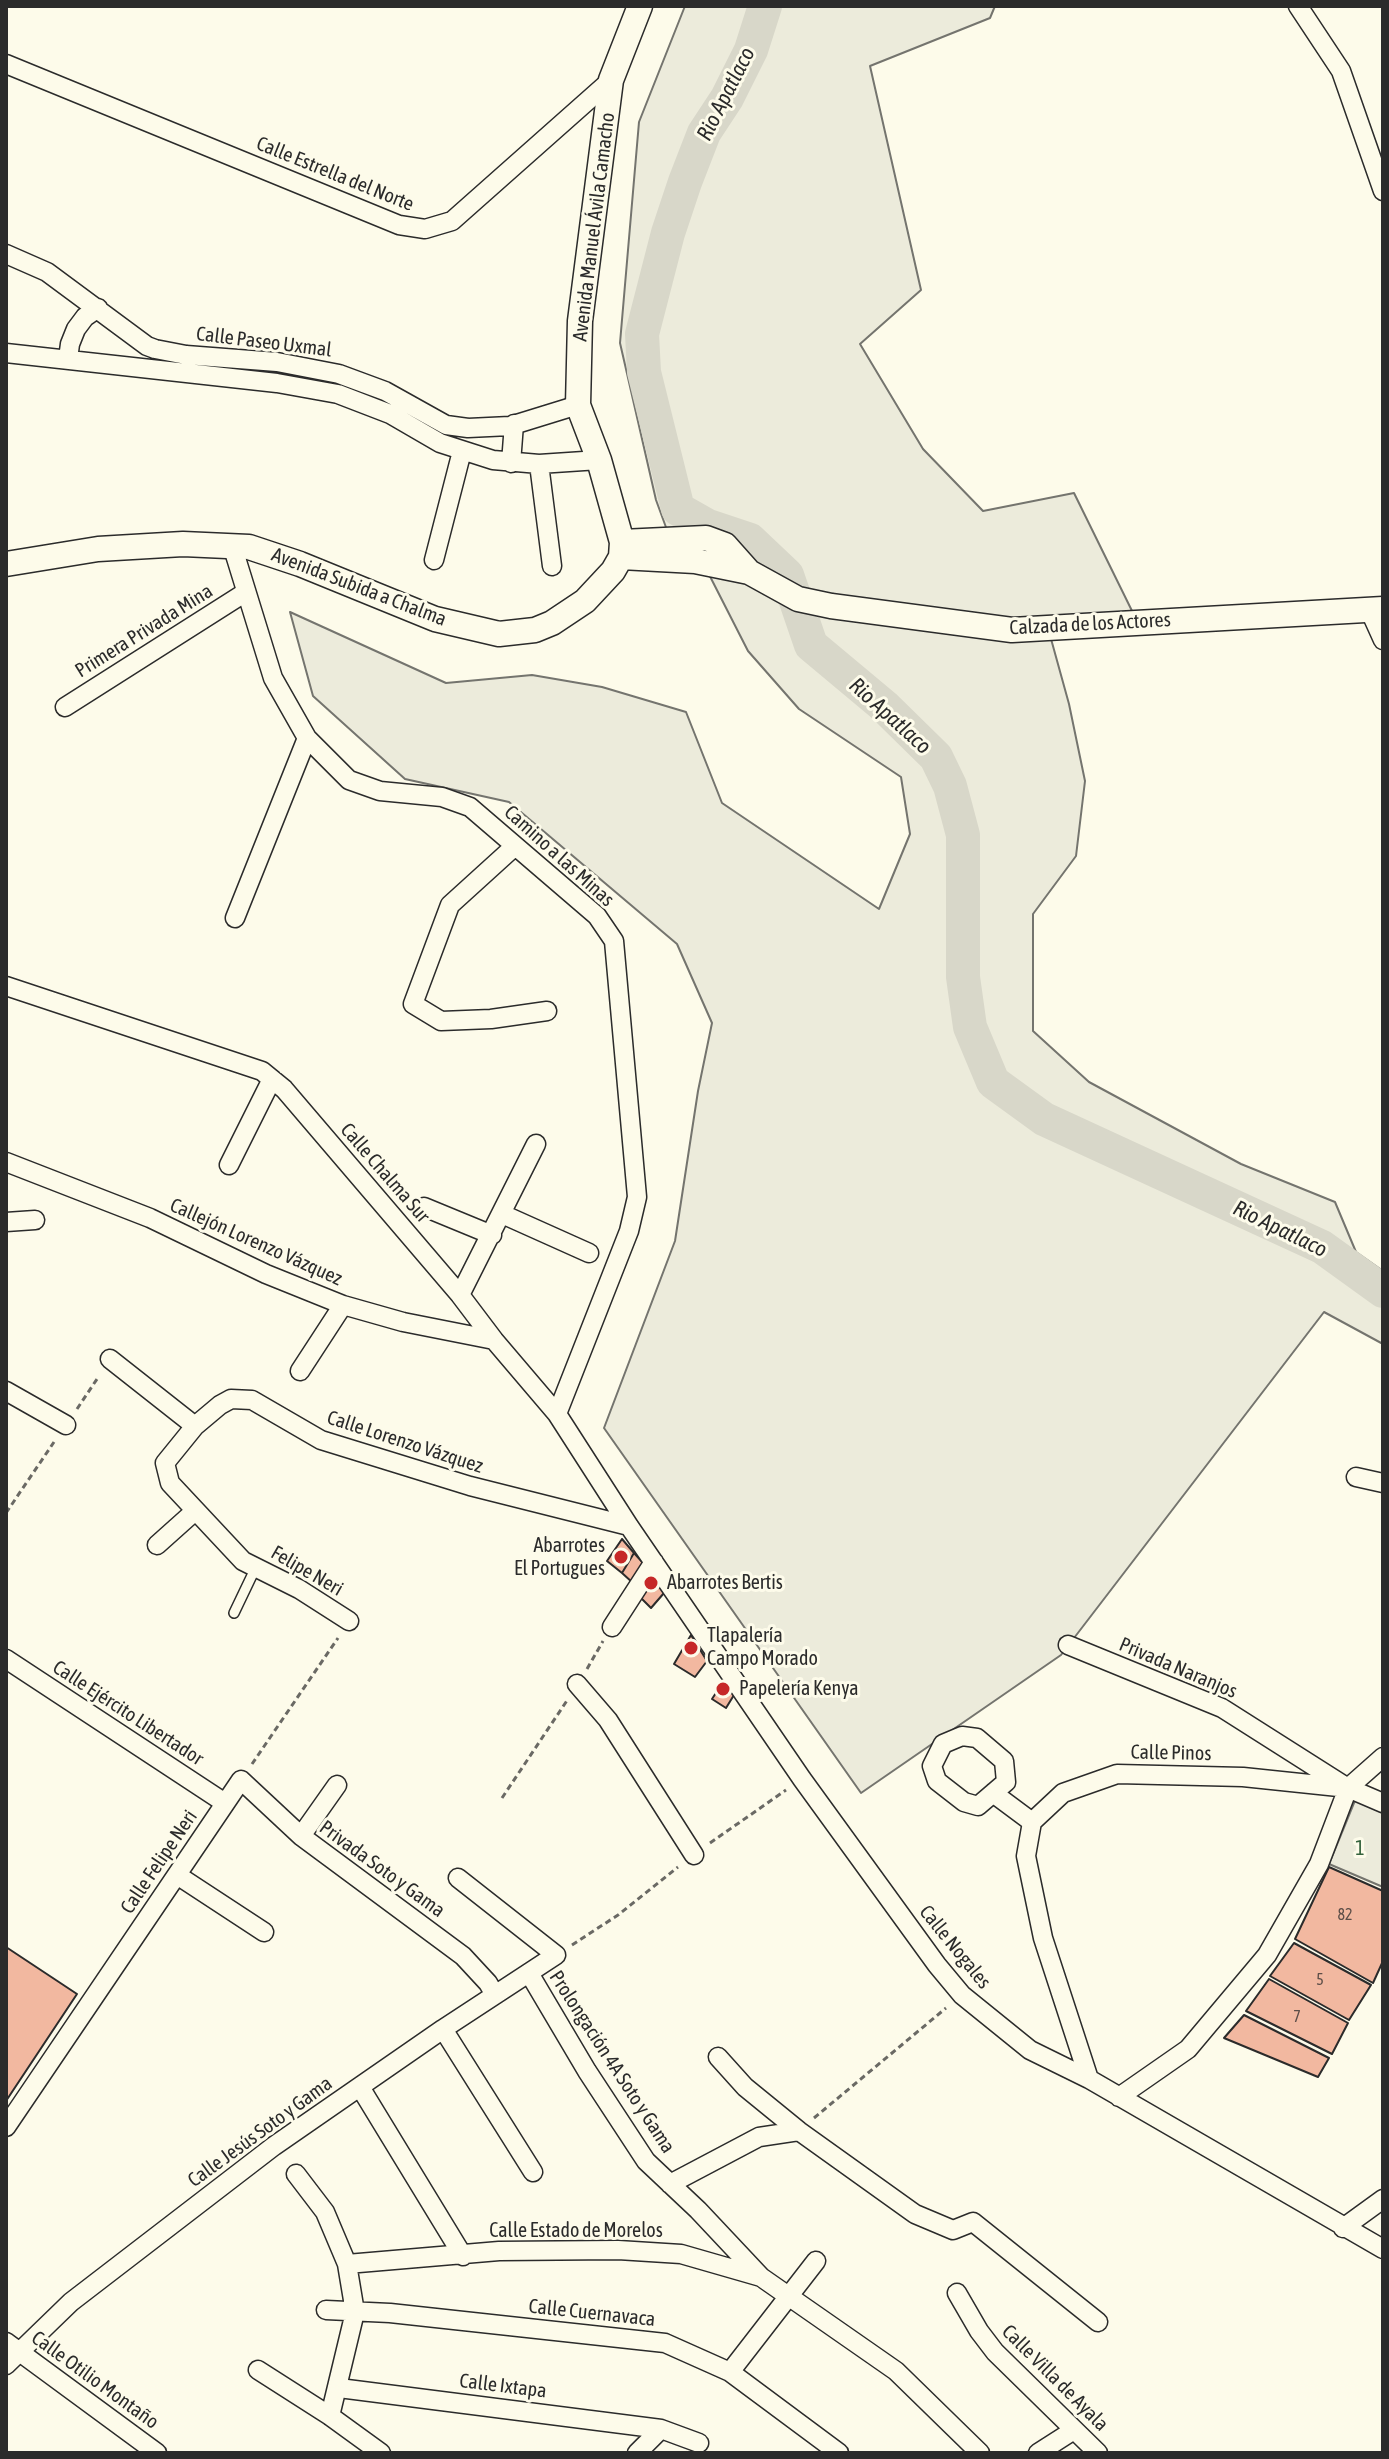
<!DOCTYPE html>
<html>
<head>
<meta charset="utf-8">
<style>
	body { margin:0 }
	#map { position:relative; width:1389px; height:2459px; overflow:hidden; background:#fdfbea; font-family:"Asap Condensed",sans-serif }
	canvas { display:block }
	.frame { position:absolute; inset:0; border:8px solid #2b2b2b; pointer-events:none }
</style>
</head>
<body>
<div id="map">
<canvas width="1389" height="2459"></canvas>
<div class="frame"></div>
</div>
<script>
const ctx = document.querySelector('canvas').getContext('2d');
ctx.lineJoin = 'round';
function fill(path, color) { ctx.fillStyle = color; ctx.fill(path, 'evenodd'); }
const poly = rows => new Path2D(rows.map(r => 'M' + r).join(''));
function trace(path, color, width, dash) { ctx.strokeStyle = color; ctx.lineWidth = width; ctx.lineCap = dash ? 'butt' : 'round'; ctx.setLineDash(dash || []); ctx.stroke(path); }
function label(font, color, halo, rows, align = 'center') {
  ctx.font = font + ' "Asap Condensed",sans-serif'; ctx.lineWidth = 6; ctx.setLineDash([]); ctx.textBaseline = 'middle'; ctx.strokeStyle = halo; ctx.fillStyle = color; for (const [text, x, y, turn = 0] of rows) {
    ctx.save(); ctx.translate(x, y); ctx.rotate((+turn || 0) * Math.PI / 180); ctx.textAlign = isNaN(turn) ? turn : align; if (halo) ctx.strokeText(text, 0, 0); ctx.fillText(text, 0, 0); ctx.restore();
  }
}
const green = poly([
	[685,6,995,6,990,18,870,66,921,290,860,344,923,449,983,511,1074,493,1136,619,1048,628,1069,704,1085,781,1076,856,1033,914,1033,1031,1089,1082,1241,1164,1335,1202,1356,1252,1383,1271,1383,1344,1324,1312,1061,1655,861,1793,604,1428,675,1241,698,1091,712,1023,677,944,509,802,405,779,313,696,290,612,446,683,532,675,602,687,686,712,722,803,879,909,910,834,901,777,799,709,748,651,694,545,671,541,656,500,620,343,639,122,685,6],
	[1356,1798,1383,1812,1383,1887,1329,1864,1356,1798]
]);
const river = poly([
	[765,6,751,50,727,98,704,133,685,182,668,233,642,334,644,372,678,509,708,526,750,540,787,575,811,645,884,706,936,757,950,786,963,835,963,977,970,1027,993,1082,1044,1119,1322,1247,1383,1291]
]);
const building = poly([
	[622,1539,634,1553,622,1573,607,1561,622,1539],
	[634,1553,644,1564,633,1583,622,1573,634,1553],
	[651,1573,664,1593,651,1608,636,1593,651,1573],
	[691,1635,707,1661,695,1677,674,1664,691,1635],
	[723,1682,734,1695,726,1708,712,1699,723,1682],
	[1329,1867,1383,1891,1383,1961,1373,1983,1295,1939,1329,1867],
	[1294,1943,1371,1985,1349,2020,1270,1976,1294,1943],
	[6,1947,77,1994,6,2101,6,1947],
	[1269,1979,1348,2023,1332,2054,1246,2011,1269,1979],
	[1244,2015,1329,2058,1318,2077,1224,2038,1244,2015]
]);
const path = poly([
	[77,1409,99,1376],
	[6,1513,54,1442],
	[587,1669,603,1641],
	[252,1764,338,1638],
	[502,1798,568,1699],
	[710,1843,786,1790],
	[572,1945,618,1915,678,1867],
	[814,2118,946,2008]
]);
const lane = poly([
	[234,1613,256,1567]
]);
const street = poly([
	[1298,6,1341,71,1383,191],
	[6,64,399,225,425,229,452,221,611,80],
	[6,254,47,272,147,346,155,349,186,355,277,362,339,374,385,391,446,425,468,428,510,426,578,405],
	[6,353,277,383,338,394,390,414,440,443,493,460,539,464,599,460],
	[68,359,70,344,76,329,85,317,98,308],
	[511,463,514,424],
	[539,464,552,566],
	[232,545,273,678,307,738,349,780,380,791,442,797,470,807,597,916,614,941,637,1197,629,1231,557,1414],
	[434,560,462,451],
	[1369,609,1383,640],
	[65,707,246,592],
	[515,846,450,905,413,1004,441,1021,491,1019,547,1011],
	[235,918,307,738],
	[6,986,262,1071,284,1089,460,1295,494,1340,557,1414,629,1526,802,1779,937,1965,962,1995,1030,2050,1089,2079,1383,2249],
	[6,1162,150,1218,266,1274,343,1305,403,1322,494,1340],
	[229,1165,272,1079],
	[424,1207,492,1235],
	[502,1214,589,1253],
	[6,1222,35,1220],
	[460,1295,536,1144],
	[110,1359,195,1426],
	[300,1371,343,1305],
	[6,1391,66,1425],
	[1356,1477,1383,1483],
	[157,1545,195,1511],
	[349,1621,299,1589,243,1561,170,1483,165,1463,195,1426,220,1405,231,1399,252,1400,321,1440,470,1486,629,1526],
	[612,1627,654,1562],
	[1068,1645,1222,1708,1348,1788,1383,1803],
	[6,1659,225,1803],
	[577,1684,608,1720,694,1855],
	[962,1736,977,1738,1004,1761,1006,1782,978,1806,964,1802,937,1781,932,1766,943,1744,962,1736],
	[993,1793,1032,1822],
	[301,1836,337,1785],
	[177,1875,264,1932],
	[529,1973,587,2071,646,2161,698,2210,761,2277],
	[443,2029,533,2172],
	[718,2057,745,2087,799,2131,915,2214,953,2230,973,2222,1098,2322],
	[1089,2079,1043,1938,1026,1856,1032,1822,1063,1793,1117,1774,1243,1777,1348,1788],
	[360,2087,463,2256],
	[1119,2097,1188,2049,1267,1955,1319,1864,1348,1788,1383,1757],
	[6,2127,241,1780,301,1836,463,1956,488,1983,495,1995],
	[296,2174,325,2212,347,2264,355,2312,330,2416],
	[670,2184,759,2137,799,2131],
	[1343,2228,1383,2199],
	[347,2264,499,2251,618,2250,681,2254,761,2277,896,2371,980,2453],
	[957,2293,979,2331,995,2352,1098,2453],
	[326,2310,390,2313,665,2343,730,2372,839,2453],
	[6,2342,157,2453],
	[6,2365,71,2302,274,2146,443,2029,556,1955,458,1878],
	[258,2370,330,2416,381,2453],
	[730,2372,816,2261],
	[339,2388,661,2429,699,2443],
	[637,2453,661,2429],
	[1038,2453,1074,2430]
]);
const secondary = poly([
	[622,542,706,538,725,545,749,572],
	[621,557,695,561,749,572,798,599,831,606,1012,630,1383,609],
	[6,564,98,549,183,544,249,547,300,564,435,619,499,634,535,630,552,623,585,601,613,571,621,557,622,542,599,460,578,405,580,321,611,80,640,6]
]);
const markers = [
	[621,1557,8,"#c62828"],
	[651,1583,8,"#c62828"],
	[691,1648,8,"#c62828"],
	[723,1689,8,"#c62828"]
];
const numberNames = [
	["82",1345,1915],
	["5",1320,1980],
	["7",1297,2017]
];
const streetNames = [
	["Calle Estrella del Norte",335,174,22],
	["Avenida Manuel Ávila Camacho",594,227,-83],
	["Calle Paseo Uxmal",264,342,7],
	["Avenida Subida a Chalma",359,587,21],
	["Calzada de los Actores",1090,624,-3],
	["Primera Privada Mina",144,631,-32],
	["Camino a las Minas",559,856,42],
	["Calle Chalma Sur",385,1173,49],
	["Callejón Lorenzo Vázquez",256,1242,24],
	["Calle Lorenzo Vázquez",405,1442,18],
	["Felipe Neri",307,1571,30],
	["Privada Naranjos",1178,1668,23],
	["Calle Ejército Libertador",128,1713,33],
	["Calle Pinos",1171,1753,1],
	["Calle Felipe Neri",159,1862,-56],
	["Privada Soto y Gama",382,1869,36],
	["Calle Nogales",955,1947,51],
	["Prolongación 4A Soto y Gama",612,2062,57],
	["Calle Jesús Soto y Gama",260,2132,-36],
	["Calle Estado de Morelos",576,2231],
	["Calle Cuernavaca",592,2313,6],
	["Calle Villa de Ayala",1055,2378,45],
	["Calle Otilio Montaño",95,2380,36],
	["Calle Ixtapa",503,2386,7]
];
const poiNames = [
	["Abarrotes",605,1546,"right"],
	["El Portugues",605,1569,"right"],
	["Abarrotes Bertis",667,1583],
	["Tlapalería",707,1636],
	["Campo Morado",707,1659],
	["Papelería Kenya",739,1689]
];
const parkNames = [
	["1",1360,1849]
];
const waterNames = [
	["Rio Apatlaco",726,94,-63],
	["Rio Apatlaco",890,716,42],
	["Rio Apatlaco",1280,1229,26]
];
fill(green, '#ecebdb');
trace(green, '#74746e', 2);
trace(river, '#d8d7c9', 34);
fill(building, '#f2b8a0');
trace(building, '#2b2b2b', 2);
trace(lane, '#2b2b2b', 12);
trace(street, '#2b2b2b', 21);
trace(secondary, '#2b2b2b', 27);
trace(path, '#6a6964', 3, [6, 4]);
trace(lane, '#fdfbea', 9);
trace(street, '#fdfbea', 18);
trace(secondary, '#fdfbea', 24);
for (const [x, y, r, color] of markers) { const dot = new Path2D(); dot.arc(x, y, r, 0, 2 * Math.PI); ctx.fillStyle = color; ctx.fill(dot); trace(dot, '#fdfbea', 3); }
label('16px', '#5d4e48', null, numberNames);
label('20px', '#2b2b2b', '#fdfbea', streetNames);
label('20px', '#2b2b2b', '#fdfbea', poiNames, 'left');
label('20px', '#34623c', '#fdfbea', parkNames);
label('italic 22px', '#2b2b2b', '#fdfbea', waterNames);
</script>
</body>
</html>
